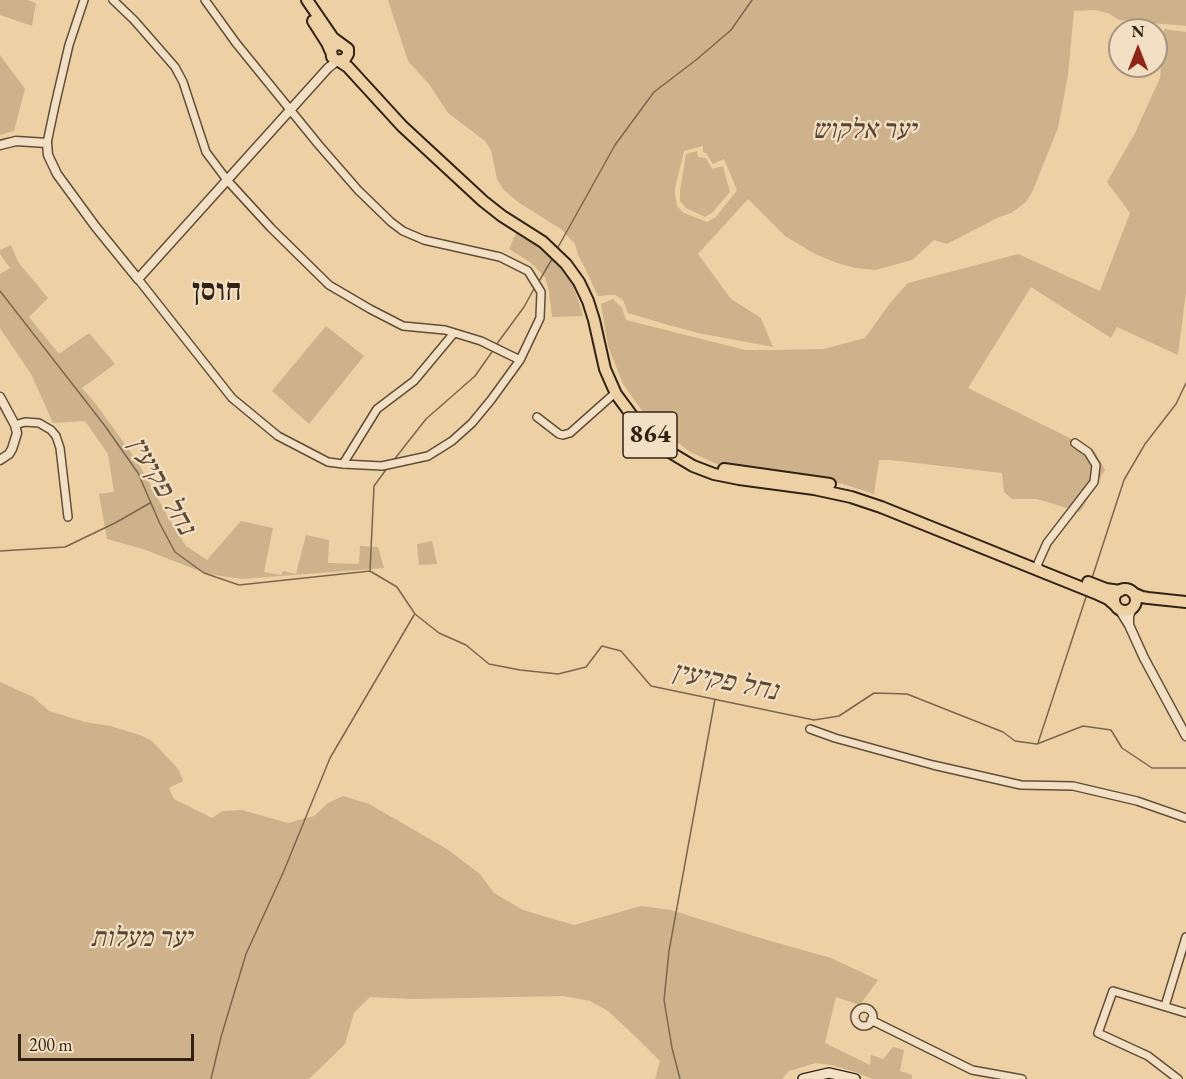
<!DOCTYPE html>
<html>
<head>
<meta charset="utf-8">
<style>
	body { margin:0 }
	#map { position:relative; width:1186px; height:1079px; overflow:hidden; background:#edd0a4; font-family:"EB Garamond",serif }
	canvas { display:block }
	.north { position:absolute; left:1108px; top:18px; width:60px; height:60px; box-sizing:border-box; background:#f3e0c4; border:2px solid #a6947e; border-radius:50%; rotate:0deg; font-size:16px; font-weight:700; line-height:24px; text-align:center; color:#322214 }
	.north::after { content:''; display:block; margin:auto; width:21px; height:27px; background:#8f2418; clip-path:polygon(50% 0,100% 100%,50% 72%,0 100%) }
	.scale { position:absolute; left:18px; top:1034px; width:176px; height:27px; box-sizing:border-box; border:3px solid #322214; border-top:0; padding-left:8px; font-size:18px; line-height:21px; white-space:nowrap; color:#322214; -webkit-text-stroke:4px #f3e0c4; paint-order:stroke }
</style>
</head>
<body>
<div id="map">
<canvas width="1186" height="1079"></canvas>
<div class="north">N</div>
<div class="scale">200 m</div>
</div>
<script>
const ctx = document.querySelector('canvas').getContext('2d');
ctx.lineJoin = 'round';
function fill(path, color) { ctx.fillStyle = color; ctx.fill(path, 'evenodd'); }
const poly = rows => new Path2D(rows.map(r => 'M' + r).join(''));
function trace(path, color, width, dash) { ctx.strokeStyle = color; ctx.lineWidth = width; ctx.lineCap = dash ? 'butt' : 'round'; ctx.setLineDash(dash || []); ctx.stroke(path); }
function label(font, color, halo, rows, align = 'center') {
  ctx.font = font + ' "EB Garamond","Frank Ruhl Libre",serif'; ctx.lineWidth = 4.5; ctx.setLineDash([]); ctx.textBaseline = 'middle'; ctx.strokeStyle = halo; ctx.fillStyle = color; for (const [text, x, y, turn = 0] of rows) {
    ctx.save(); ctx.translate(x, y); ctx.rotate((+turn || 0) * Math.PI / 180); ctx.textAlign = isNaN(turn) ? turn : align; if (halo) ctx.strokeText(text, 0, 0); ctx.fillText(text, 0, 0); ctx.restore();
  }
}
const green = poly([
	[0,0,27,0,36,3,32,26,0,15],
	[388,0,1186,0,1186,26,1119,20,1108,13,1094,10,1074,11,1068,75,1058,128,1033,190,1026,202,1011,213,999,217,947,244,934,240,912,260,876,270,855,268,837,263,815,254,785,236,748,199,698,254,731,299,761,318,773,347,698,333,665,324,628,313,623,300,615,295,609,295,598,296,585,268,578,255,575,244,561,229,518,202,503,189,497,179,491,150,485,141,448,113,429,84,408,61],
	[703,146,703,152,706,153,713,164,724,159,737,190,716,217,707,222,684,213,677,206,675,195,675,188,684,151],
	[1164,29,1186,32,1186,292,1178,355,1117,327,1111,338,1031,287,968,388,1094,450,1105,470,1080,512,1037,499,1012,499,1004,492,1002,473,890,460,879,460,874,494,843,484,813,478,719,465,690,452,648,419,623,384,608,346,601,304,613,299,622,308,626,320,745,350,774,350,824,349,865,338,890,303,908,283,1018,254,1100,291,1130,213,1107,182,1135,133,1160,78],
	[0,55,25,89,14,131,0,135],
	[697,151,698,157,706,158,712,169,723,166,730,192,712,213,705,217,686,208,680,201,680,191,686,154],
	[516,233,549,253,559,262,574,287,583,316,552,317,549,291,545,277,530,262,509,249],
	[11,245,18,262,48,298,29,317,59,354,89,333,115,364,82,388,96,404,137,461,167,515,186,546,207,560,241,521,273,528,264,572,281,575,283,571,296,574,306,535,329,540,328,563,359,564,360,546,378,547,384,568,242,579,207,574,143,549,107,539,99,494,114,492,108,454,85,421,53,423,31,374,0,328,0,274,10,268,0,254,0,250],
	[326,326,364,356,309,424,272,391],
	[432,541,437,564,419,565,417,544],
	[0,682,33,697,49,711,85,722,110,726,140,735,152,741,179,770,183,781,169,788,174,799,212,818,222,811,242,810,288,823,314,816,328,803,343,796,369,804,447,849,480,874,494,893,523,910,574,925,641,906,671,910,760,938,831,958,878,980,860,1005,836,997,825,1043,870,1065,871,1055,883,1059,893,1047,904,1050,900,1071,912,1075,912,1079,872,1079,855,1072,831,1065,816,1063,789,1071,782,1079,655,1079,660,1061,637,1038,608,1011,590,1001,563,996,412,999,370,997,354,1013,345,1044,309,1079,0,1079]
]);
const stream = poly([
	[557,249,615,145,654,92,696,60,731,30,752,0],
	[538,283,552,259],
	[0,291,105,426,138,473,160,524,175,552,204,573,239,585,370,571,397,587,415,614,439,633,466,645,489,664,520,670,558,674,586,667,602,646,621,651,651,686,814,720,839,716,874,693,907,694,1003,732,1015,741,1037,744,1083,726,1111,730,1122,748,1152,768,1186,768],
	[496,345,524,307,535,287],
	[393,461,426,419,475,376,494,349],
	[0,551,65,547,115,523,150,503],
	[370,571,374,486,388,467],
	[1092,578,1124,480,1145,444,1176,404,1186,383],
	[1038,743,1087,594],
	[211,1079,221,1037,246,954,283,873,330,758,414,615],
	[680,1079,672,1048,664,1000,669,951,715,699]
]);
const minor = poly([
	[113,0,134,20,175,67,183,82,206,152,227,180,271,228,329,285,370,309,403,326,445,330,481,341,520,360],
	[47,143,55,105,69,45,84,0],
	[138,279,232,398,278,436,328,462,343,464,382,466,428,456,452,441,472,423,491,400,520,360,540,318,541,292,528,271,500,257,424,240,403,231,391,222,358,190,318,144,236,43,205,0],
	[537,417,559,434,563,435,570,433,615,393],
	[15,425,25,422,39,423,51,430,56,436,60,448,68,517],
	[343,464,377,409,414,381,454,333],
	[1041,570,1038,568,1038,563,1047,543,1094,482,1096,465,1088,452,1075,443],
	[810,729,835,738,933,765,1021,785,1073,786,1137,801,1186,818],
	[1165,1006,1186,937],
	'855 1017a9 9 0 1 1 18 0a9 9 0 1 1-18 0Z',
	[871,1020,972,1070,1022,1079],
	[1178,1079,1148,1056,1098,1033,1113,991,1186,1013]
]);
const tertiary = poly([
	[0,145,16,141,47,143,48,155,57,174,95,226,138,279,328,68,337,61],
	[0,397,15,425,17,433,12,449,9,454,0,460],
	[1119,609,1129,625,1144,658,1186,736],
	[1129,624,1129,616,1132,608]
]);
const secondary = poly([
	[803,1079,829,1073,855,1079]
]);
const primary = poly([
	[307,0,333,38,348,49,348,54,345,59,337,61,332,57,331,49,335,45,341,44],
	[313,21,327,43,331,52],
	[339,61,348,67,402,126,483,201,502,216,543,242,566,264,579,282,588,301,594,320,605,369,616,394,636,421,651,436,673,454,693,466,714,474,739,479,814,489,851,497,881,507,1095,593,1108,599,1115,605],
	[724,469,830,484],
	[1088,582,1106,589,1120,591],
	'1114 600a11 11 0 1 1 22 0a11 11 0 1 1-22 0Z',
	[1133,593,1142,597,1148,598,1186,602]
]);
const shields = [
	[650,435,54]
];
const shieldNames = [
	["864",650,435]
];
const parkNames = [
	["יער אלקוש",864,131],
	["יער מעלות",141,939]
];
const waterNames = [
	["נחל פקיעין",161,486,60],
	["נחל פקיעין",725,682,11]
];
const quarterNames = [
	["חוסן",217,292]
];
fill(green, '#cdb28c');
trace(stream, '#7c674d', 1.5);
trace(minor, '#614e38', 10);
trace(tertiary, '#614e38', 11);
trace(secondary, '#322214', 12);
trace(primary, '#322214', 14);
trace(minor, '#f3e0c4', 7);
trace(tertiary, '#f3e0c4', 8);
trace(secondary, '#f3e0c4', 9);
trace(primary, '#edd0a4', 10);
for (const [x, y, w] of shields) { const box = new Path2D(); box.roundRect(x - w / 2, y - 23, w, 46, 4.5); ctx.fillStyle = '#f3e0c4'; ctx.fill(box); trace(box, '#322214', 1.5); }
label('bold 26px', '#322214', null, shieldNames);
label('italic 27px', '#594632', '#f3e0c4', parkNames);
label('italic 28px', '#5d4a35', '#f3e0c4', waterNames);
label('bold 30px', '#322214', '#f3e0c4', quarterNames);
</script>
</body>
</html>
